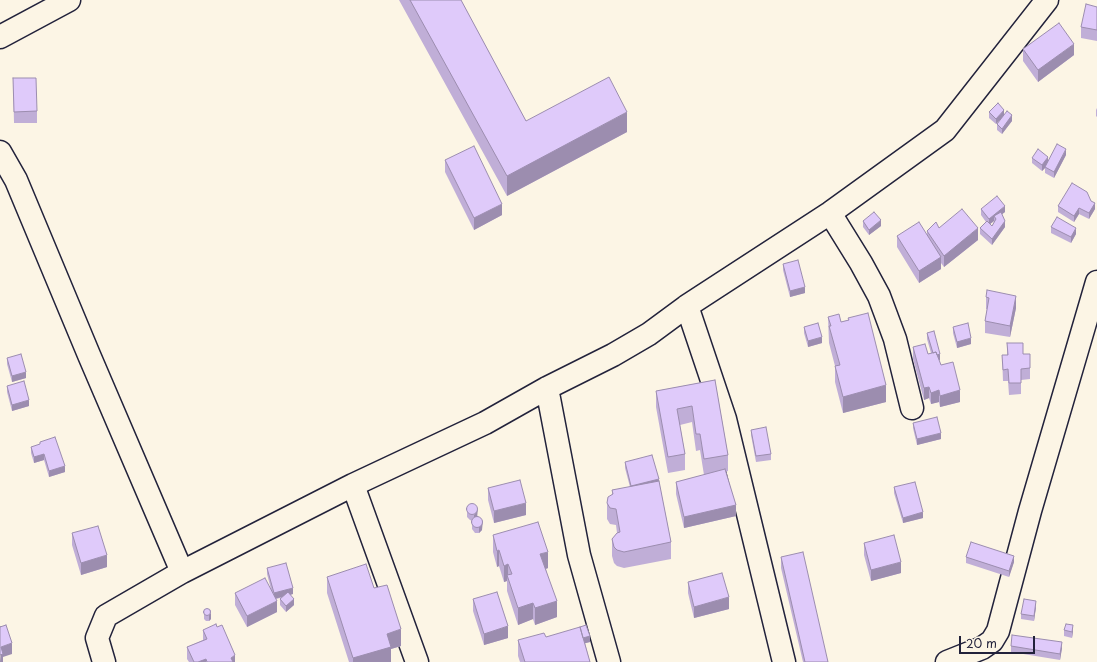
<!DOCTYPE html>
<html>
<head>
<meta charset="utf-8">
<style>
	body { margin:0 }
	#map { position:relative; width:1097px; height:662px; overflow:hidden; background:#fcf5e5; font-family:"Playpen Sans",sans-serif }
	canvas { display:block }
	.scale { position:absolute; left:959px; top:636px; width:76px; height:18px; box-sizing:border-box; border:2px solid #22223b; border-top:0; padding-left:5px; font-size:12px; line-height:14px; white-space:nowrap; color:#22223b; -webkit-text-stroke:3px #fcf5e5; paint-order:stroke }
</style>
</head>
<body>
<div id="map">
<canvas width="1097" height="662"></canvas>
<div class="scale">20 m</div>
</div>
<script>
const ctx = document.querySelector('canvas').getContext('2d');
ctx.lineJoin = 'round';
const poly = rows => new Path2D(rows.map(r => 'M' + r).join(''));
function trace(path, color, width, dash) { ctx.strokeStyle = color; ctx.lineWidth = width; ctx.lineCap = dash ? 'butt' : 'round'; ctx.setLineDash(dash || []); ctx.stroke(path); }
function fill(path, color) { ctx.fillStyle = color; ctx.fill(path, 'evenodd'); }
const minor = poly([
	[0,37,69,0],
	[0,152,16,180,89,355,182,572],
	[830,213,861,263,879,296,895,339,912,408],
	[687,306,725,419,784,662],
	[547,388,579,555,609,662],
	[353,485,417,662],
	[104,662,97,638,106,616,182,572,353,485,485,423,547,388,613,355,649,334,687,306,830,213,945,130,1047,0],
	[947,662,982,648,992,641,998,631,1030,511,1097,282]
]);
const wall = poly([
	[399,0,461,0,526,121,627,132,507,196],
	[1097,7,1097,41,1081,38,1081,27],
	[1023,49,1074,55,1038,82,1023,61],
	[13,78,37,111,37,123,14,123],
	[1097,108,1097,117,1096,116,1096,110],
	[989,112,1004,116,1012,121,1002,134,997,130,997,124,1003,117,996,124,989,118],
	[1066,155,1054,178,1045,173,1045,168,1042,171,1032,163,1032,158,1048,160],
	[445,160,502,215,474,230,445,172],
	[1091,201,1095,209,1089,219,1079,214,1074,222,1058,212,1058,206],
	[981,209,1005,212,1002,214,1005,227,992,245,980,234,980,228,986,222,981,215],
	[994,221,994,222,992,226,990,224],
	[863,221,881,226,869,235,863,227],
	[1051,227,1076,234,1071,243,1051,233],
	[939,228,978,240,944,267,941,263,941,269,919,283,897,247,897,236,927,234,927,231],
	[783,264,805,293,790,297,783,270],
	[1016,296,1016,308,1010,337,985,333,985,321,987,309,986,309,986,297],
	[828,317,841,322,848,320,848,318,886,402,843,413,835,382,835,366,829,343],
	[804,327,822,343,808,347,804,333],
	[953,327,971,344,957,348,953,333],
	[927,333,940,360,939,360,941,365,960,402,940,407,939,402,931,404,929,398,924,400,913,359,913,347,928,354,931,353,927,339],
	[1007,343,1023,354,1030,368,1030,379,1021,380,1021,394,1009,395,1008,381,1003,381,1002,355,1007,355],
	[7,358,26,378,12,382,7,364],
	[715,380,728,455,728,471,725,472,736,516,684,528,676,494,676,482,704,475,700,450,696,451,692,422,680,425,685,454,685,470,668,473,656,407,656,391],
	[7,386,29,406,12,411,7,392],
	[913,423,941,439,917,445,913,428],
	[751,430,771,454,771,460,756,462,751,435],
	[40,442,65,472,49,477,44,460,34,463,31,453,31,447,40,445],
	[625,462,659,481,671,542,671,559,624,568,617,566,614,563,612,556,612,539,617,533,616,525,610,524,607,519,607,503,612,494,612,490,630,487,625,468],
	[894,487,923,518,903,523,894,493],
	[488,488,526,515,494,523,488,500],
	[467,511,478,516,482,530,479,533,475,533,472,529,472,521,470,520,467,517],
	[72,533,107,567,81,575,72,545],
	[493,535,548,568,546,569,557,617,535,625,533,619,518,625,507,591,507,581,504,582,499,566,497,567,493,552],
	[864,543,901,573,871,581,864,555],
	[781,557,828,662,803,662,781,568],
	[966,557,1014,562,1009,577,966,563],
	[267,568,293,594,290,595,294,605,286,612,280,605,280,599,284,597,276,599,277,612,247,627,235,605,235,593,272,593,267,574],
	[327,577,374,588,401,646,391,649,391,662,349,662,327,593],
	[688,582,729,609,694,618,688,593],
	[473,599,508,638,484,645,473,611],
	[1036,607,1034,621,1021,619,1021,614],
	[211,610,211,619,209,621,206,621,204,619,204,611],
	[203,630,235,662,189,662,187,659,187,647,203,640],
	[1064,630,1073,631,1072,638,1064,636],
	[546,637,590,642,585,643,590,662,520,662,518,656,518,640],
	[1011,646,1062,648,1060,660,1011,652]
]);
const shadedWall = poly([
	[1074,44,1074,55,1038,82,1038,70],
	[1004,110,1004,116,996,124,996,119],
	[627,112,627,132,507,196,507,176],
	[1012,115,1012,121,1002,134,1002,129],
	[1066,149,1066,155,1054,178,1054,172],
	[1048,157,1048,163,1045,167,1045,168,1042,171,1042,165],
	[1095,203,1095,209,1089,219,1089,213],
	[502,204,502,215,474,230,474,218],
	[1005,206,1005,212,996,219,994,216,994,221,989,225,989,219],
	[1079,208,1079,214,1074,222,1074,216],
	[881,220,881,226,869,235,869,230],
	[1005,221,1005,227,992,245,992,239],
	[978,228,978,240,944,267,944,256],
	[1076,228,1076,234,1071,243,1071,237],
	[941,257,941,269,919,283,919,271],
	[805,287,805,293,790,297,790,291],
	[1016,296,1016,308,1010,337,1010,326],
	[822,337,822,343,808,347,808,341],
	[971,338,971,344,957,348,957,342],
	[940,354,940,360,933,362,933,356],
	[26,372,26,378,12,382,12,376],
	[886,385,886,402,843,413,843,397],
	[929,387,929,398,924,400,924,388],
	[939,390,939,402,931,404,931,393],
	[960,390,960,402,940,407,940,396],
	[29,400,29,406,12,411,12,405],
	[941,433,941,439,917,445,917,439],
	[44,454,44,460,34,463,34,457],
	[65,466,65,472,49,477,49,471],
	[659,479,659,485,631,486],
	[526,503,526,515,494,523,494,511],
	[736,505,736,516,684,528,684,517],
	[478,508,477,518,474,521,474,515],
	[923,512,923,518,903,523,903,518],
	[483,520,482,530,479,533,479,527],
	[499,550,499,566,497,567,497,551],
	[548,552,548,568,540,571,540,554],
	[107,555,107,567,81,575,81,563],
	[1014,556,1014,562,1009,577,1009,571],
	[901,562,901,573,871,581,871,570],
	[508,564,508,580,507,575,507,581,504,582,504,566],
	[293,588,293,594,274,599,274,593],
	[729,597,729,609,694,618,694,607],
	[294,599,294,605,286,612,286,606],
	[277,601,277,612,247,627,247,616],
	[557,601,557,617,535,625,535,608],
	[1036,601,1036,607,1034,621,1034,616],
	[533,603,533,619,518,625,518,608],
	[211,613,211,619,209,621,209,615],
	[1073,625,1073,631,1072,638,1072,632],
	[508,626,508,638,484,645,484,634],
	[401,629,401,646,391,649,391,662,353,662,353,658,387,634],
	[590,636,590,642,582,644,582,638],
	[1062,642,1062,648,1060,660,1060,654],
	[12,643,12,654,3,657,3,662,0,662,1,647],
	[235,655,235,662,231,662,231,658],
	[206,659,206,662,198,662]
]);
const building = poly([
	[410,0,461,0,526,121,609,77,627,112,507,176,410,0],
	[1086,4,1097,7,1097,30,1081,27,1086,4],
	[1059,23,1074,44,1038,70,1023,49,1059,23],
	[13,78,36,78,37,111,14,112,13,78],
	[998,103,1004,110,996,119,989,112,998,103],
	[1007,111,1012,115,1002,129,997,124,1007,111],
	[1057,144,1066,149,1054,172,1045,167,1057,144],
	[474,146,502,204,474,218,445,160,474,146],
	[1038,149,1048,157,1042,165,1032,158,1038,149],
	[1072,183,1087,192,1091,201,1095,203,1089,213,1079,208,1074,216,1058,206,1072,183],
	[997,196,1005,206,989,219,981,209,997,196],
	[962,209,978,228,944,256,927,231,936,222,939,228,962,209],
	[874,212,881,220,869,230,863,221,874,212],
	[1001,212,1005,221,992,239,980,228,987,221,992,226,996,219,994,216,1001,212],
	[1057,217,1076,228,1071,237,1051,227,1057,217],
	[919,222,941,257,919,271,897,236,919,222],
	[798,260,805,287,790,291,783,264,798,260],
	[987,290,1016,296,1010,326,985,321,989,298,986,297,987,290],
	[868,313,886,385,843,397,835,366,840,365,829,326,831,326,828,317,839,314,841,322,849,320,848,318,868,313],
	[818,323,822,337,808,341,804,327,818,323],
	[968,323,971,338,957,342,953,327,968,323],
	[934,331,940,354,937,355,936,352,933,353,927,333,934,331],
	[1007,343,1023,343,1023,354,1030,354,1030,368,1021,369,1021,383,1009,383,1008,369,1003,370,1002,355,1008,355,1007,343],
	[925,344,928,354,936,352,941,365,953,362,960,390,940,396,939,390,931,393,929,387,924,388,913,347,925,344],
	[21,354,26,372,12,376,7,358,21,354],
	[715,380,728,455,704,459,700,434,696,434,692,406,677,409,685,454,668,457,656,391,715,380],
	[24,381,29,400,12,405,7,386,24,381],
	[937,417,941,433,917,439,913,423,937,417],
	[766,427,771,454,756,456,751,430,766,427],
	[55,437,65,466,49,471,44,454,34,457,31,447,40,444,40,442,55,437],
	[652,455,659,479,631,486,625,462,652,455],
	[725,469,736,505,684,517,676,482,725,469],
	[520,480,526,503,494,511,488,488,520,480],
	[659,481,671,542,624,552,617,550,614,547,612,539,617,533,620,532,616,509,610,508,607,503,608,497,613,494,612,490,659,481],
	[915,482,923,512,903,518,894,487,915,482],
	'466.5 509a5.5 5.5 0 1 1 11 0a5.5 5.5 0 1 1-11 0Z',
	'471.5 522a5.5 5.5 0 1 1 11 0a5.5 5.5 0 1 1-11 0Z',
	[538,522,548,552,540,554,557,601,535,608,533,603,518,608,507,575,512,574,508,564,504,566,499,550,497,551,493,535,538,522],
	[98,526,107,555,81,563,72,533,98,526],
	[894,535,901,562,871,570,864,543,894,535],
	[971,542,1014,556,1009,571,966,557,971,542],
	[803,552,828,662,805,662,781,557,803,552],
	[286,563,293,588,274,593,267,568,286,563],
	[366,564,374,588,387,585,401,629,387,634,391,647,353,658,327,577,366,564],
	[722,573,729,597,694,607,688,582,722,573],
	[265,578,277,601,247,616,235,593,265,578],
	[288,592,294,599,286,606,280,599,288,592],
	[497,592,508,626,484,634,473,599,497,592],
	[1024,599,1036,601,1034,616,1021,614,1024,599],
	'203.5 612a3.5 3.5 0 1 1 7 0a3.5 3.5 0 1 1-7 0Z',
	[216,624,217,627,222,625,235,655,231,658,233,662,207,662,206,659,198,662,194,662,187,647,207,639,203,630,216,624],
	[1066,624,1073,625,1072,632,1064,630,1066,624],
	[6,625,12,643,1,647,3,654,0,655,0,626,0,627,6,625],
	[586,625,590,636,583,638,580,627,586,625],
	[580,627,590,662,525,662,518,640,544,633,546,637,580,627],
	[1012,635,1062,642,1060,654,1011,646,1012,635]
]);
trace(minor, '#22223b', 25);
trace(minor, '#fcf5e5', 22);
fill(wall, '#c0aed7');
fill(shadedWall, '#9c8daf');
fill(building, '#dfcafa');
trace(building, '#9c8daf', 1);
</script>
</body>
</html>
